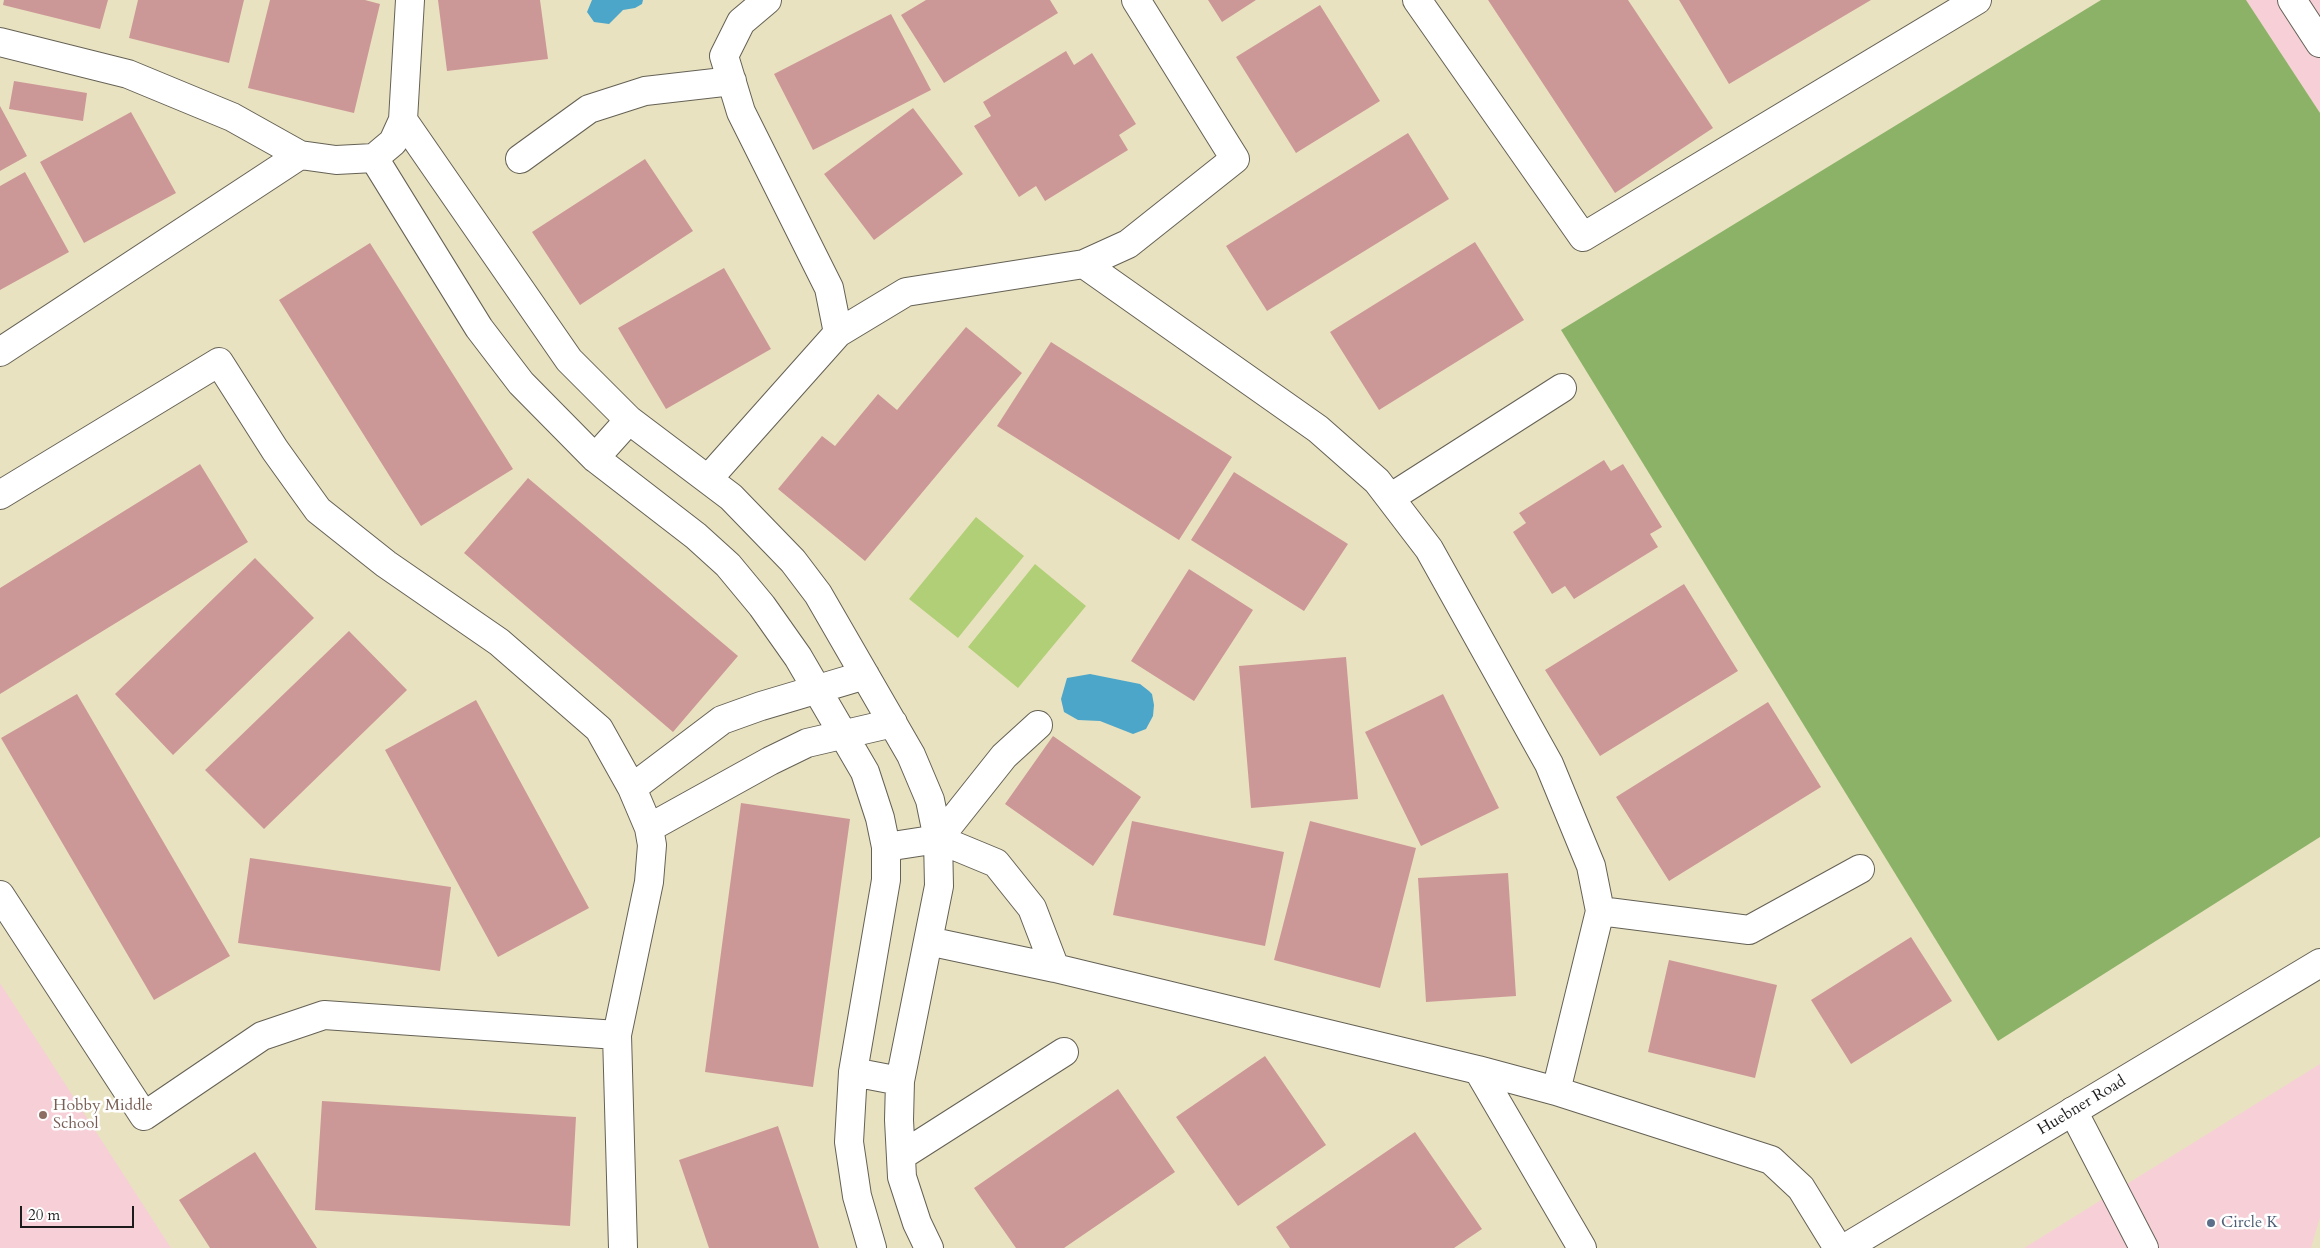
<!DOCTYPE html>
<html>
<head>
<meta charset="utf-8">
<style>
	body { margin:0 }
	#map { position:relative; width:2320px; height:1248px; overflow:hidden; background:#e9e2c0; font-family:Cardo,serif }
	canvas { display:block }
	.scale { position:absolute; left:20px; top:1206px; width:114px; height:22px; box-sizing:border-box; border:2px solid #1c1c1c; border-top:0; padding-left:6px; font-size:15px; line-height:18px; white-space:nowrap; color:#1c1c1c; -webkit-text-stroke:4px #fff; paint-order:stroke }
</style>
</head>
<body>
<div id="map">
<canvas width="2320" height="1248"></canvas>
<div class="scale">20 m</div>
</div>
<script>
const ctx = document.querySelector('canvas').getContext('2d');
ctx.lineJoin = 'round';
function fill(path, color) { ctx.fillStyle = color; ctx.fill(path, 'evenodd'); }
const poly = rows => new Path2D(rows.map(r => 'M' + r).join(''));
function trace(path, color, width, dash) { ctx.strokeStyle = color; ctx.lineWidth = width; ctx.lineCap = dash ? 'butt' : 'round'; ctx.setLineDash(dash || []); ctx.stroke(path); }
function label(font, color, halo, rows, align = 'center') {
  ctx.font = font + ' Cardo,serif'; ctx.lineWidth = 5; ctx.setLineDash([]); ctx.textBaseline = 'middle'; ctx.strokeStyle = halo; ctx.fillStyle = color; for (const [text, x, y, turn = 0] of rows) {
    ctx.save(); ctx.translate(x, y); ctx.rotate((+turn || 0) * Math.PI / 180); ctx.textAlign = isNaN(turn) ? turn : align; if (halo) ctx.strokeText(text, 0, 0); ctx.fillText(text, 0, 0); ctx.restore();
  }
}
const built = poly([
	[2246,0,2320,0,2320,113],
	[0,983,171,1248,0,1248],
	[2320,1064,2320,1217,2311,1248,2024,1248]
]);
const green = poly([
	[976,517,1024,556,958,638,909,599],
	[1035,564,1086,606,1018,688,968,647]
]);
const forest = poly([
	[2101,0,2246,0,2320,113,2320,837,1998,1041,1561,330]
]);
const water = poly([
	[592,0,643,0,642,4,635,8,623,10,609,24,594,22,587,12],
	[1090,674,1140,684,1149,691,1152,694,1154,705,1153,716,1146,729,1133,734,1100,721,1078,720,1064,712,1061,699,1067,678]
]);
const building = poly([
	[4,0,108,0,100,29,3,5],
	[138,0,244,0,229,63,129,38],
	[270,0,365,0,380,4,354,113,248,88],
	[438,0,540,0,548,59,447,71],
	[926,0,1050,0,1058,13,944,83,901,15],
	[1208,0,1256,0,1222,22],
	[1488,0,1628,0,1713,128,1615,193],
	[1679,0,1871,0,1729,84],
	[1320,5,1380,101,1296,153,1236,57],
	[891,14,931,90,813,150,774,74],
	[1066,51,1074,65,1092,53,1136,124,1119,135,1128,150,1045,201,1036,186,1019,197,974,126,991,116,983,102],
	[14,81,87,93,83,121,9,109],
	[0,106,27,156,0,171],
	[913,108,963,174,874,240,824,174],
	[131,112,176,193,84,243,40,162],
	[1408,133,1449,199,1267,311,1226,246],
	[645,159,693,231,580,305,532,232],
	[25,172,69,252,0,290,0,186],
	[1475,242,1524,320,1379,410,1330,332],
	[370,243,513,469,421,526,279,300],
	[724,268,771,349,666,409,618,328],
	[966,327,1022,373,865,561,778,489,822,436,835,446,878,394,897,410],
	[1051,342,1232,457,1179,540,997,426],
	[1604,460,1611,471,1623,464,1662,527,1650,534,1658,547,1574,599,1565,586,1552,594,1513,532,1526,523,1519,513],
	[200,464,248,542,0,694,0,588],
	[1234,472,1348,544,1304,611,1191,540],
	[528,478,738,656,673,732,464,553],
	[255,558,314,618,173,755,115,694],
	[1189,569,1253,610,1194,701,1131,661],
	[1684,584,1738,671,1600,756,1545,670],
	[349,631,407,690,264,829,205,770],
	[1346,657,1358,799,1251,808,1239,666],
	[77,694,230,956,154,1000,1,738],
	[1443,694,1499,808,1421,846,1365,732],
	[476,700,589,908,498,957,385,750],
	[1768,702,1821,787,1669,881,1616,797],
	[1053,736,1141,797,1093,866,1005,804],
	[741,803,850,819,813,1087,705,1072],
	[1132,821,1284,852,1265,946,1113,915],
	[1310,821,1416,848,1380,988,1274,960],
	[250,858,451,887,440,971,238,943],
	[1508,873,1516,996,1426,1002,1418,878],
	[1911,937,1952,1001,1851,1064,1811,1000],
	[1669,960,1777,985,1755,1078,1648,1052],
	[1265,1056,1326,1145,1238,1206,1176,1117],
	[1118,1089,1175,1172,1064,1248,1016,1248,974,1188],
	[322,1101,576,1117,570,1226,315,1210],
	[778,1126,819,1248,709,1248,679,1160],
	[1415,1132,1482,1229,1454,1248,1290,1248,1276,1227],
	[255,1152,317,1248,210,1248,179,1200]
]);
const minor = poly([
	[767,0,741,22,724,56,741,112,829,288,838,333],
	[1417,0,1583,237,1977,0],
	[2292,0,2320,43],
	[0,42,128,74,232,117,300,155,336,160,374,158,393,142,403,120,410,0],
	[403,120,569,360,629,420,731,497,793,561,818,594,911,755,930,800,938,839,939,886,900,1081,899,1120,902,1177,917,1223,929,1248],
	[374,158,479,328,521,383,595,458,696,536,728,565,762,606,798,657,865,772,880,818,886,847,886,880,853,1072,849,1142,857,1196,872,1248],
	[520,159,589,109,645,91,732,81],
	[1084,264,1318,429,1377,481,1429,549,1549,764,1591,866,1600,911,1556,1091],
	[0,352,300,155],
	[595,458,629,420],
	[708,479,838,333,906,292,1084,264,1128,244,1235,159,1136,0],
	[0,495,219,362,275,450,318,510,386,564,499,642,599,729,632,788,649,828,652,845,649,882,617,1035,623,1248],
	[1390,498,1562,388],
	[632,788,722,720,761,706,865,675],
	[649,828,770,761,807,743,893,723],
	[938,839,1004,756,1038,725],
	[886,847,938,839,996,863,1032,908,1055,968],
	[0,895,144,1116,262,1036,324,1015,617,1035],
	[1600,911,1749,930,1860,869],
	[928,941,1055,968,1478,1070,1556,1091,1771,1160,1801,1188,1838,1248],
	[1478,1070,1582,1248],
	[853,1072,900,1081],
	[2073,1111,2144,1248],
	[901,1156,1064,1052]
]);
const major = poly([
	[1845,1248,2320,963]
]);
const markers = [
	[43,1115,5,"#8d6e63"],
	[2211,1223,5,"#5c6f8a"]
];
const educationNames = [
	["Hobby Middle",53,1106],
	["School",53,1124]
];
const streetNames = [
	["Huebner Road",2082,1106,-31]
];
const serviceNames = [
	["Circle K",2221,1223]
];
fill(built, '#f6cfd7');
fill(green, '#b1cf77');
fill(forest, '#8cb268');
fill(water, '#4ca6c9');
fill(building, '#cc9897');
trace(minor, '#646155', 30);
trace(major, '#646155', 30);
trace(minor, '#fff', 28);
trace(major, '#fff', 28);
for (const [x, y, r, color] of markers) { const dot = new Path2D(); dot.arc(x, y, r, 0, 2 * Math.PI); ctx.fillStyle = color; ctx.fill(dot); trace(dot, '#fff', 2); }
label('16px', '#785e54', '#fff', educationNames, 'left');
label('16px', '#1c1c1c', '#fff', streetNames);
label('16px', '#4e5e75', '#fff', serviceNames, 'left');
</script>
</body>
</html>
